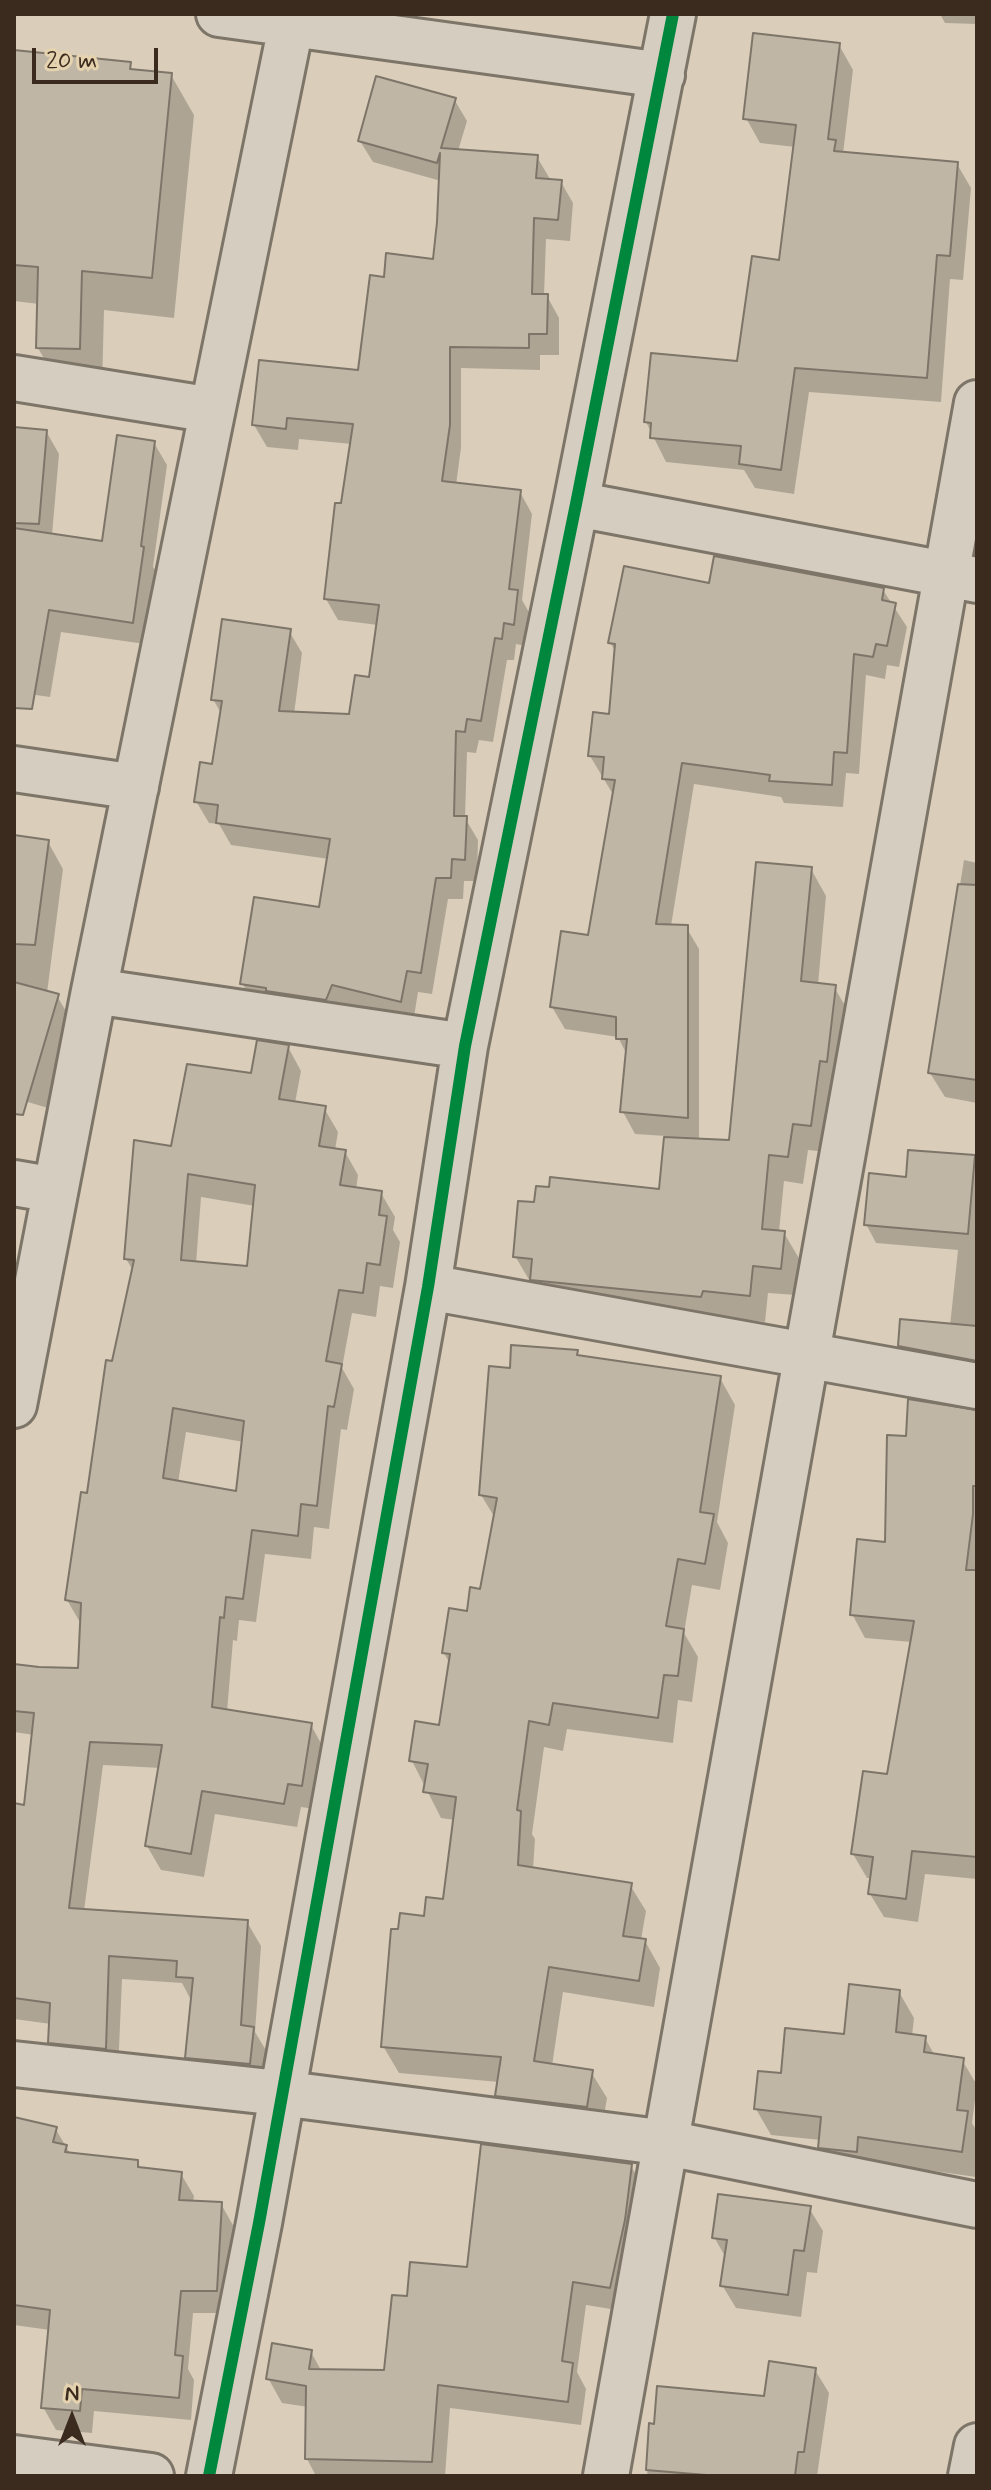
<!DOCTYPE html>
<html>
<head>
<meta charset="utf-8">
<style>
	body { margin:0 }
	#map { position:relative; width:991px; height:2490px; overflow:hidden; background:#daceba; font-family:Mynerve,sans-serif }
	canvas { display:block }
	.frame { position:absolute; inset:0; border:16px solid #3b2a1e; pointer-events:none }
	.north { position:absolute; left:32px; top:2378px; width:80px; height:80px; -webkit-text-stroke:6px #e5d3b0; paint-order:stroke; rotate:0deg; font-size:22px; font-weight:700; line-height:32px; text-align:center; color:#3b2a1e }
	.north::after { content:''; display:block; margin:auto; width:28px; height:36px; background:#3b2a1e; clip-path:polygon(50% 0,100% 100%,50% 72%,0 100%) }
	.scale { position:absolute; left:32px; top:48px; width:126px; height:36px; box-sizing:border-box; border:4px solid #3b2a1e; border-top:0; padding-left:10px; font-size:24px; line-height:28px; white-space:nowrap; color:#3b2a1e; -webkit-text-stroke:6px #e5d3b0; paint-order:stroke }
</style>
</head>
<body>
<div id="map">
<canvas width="991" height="2490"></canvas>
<div class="frame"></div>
<div class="north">N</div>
<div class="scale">20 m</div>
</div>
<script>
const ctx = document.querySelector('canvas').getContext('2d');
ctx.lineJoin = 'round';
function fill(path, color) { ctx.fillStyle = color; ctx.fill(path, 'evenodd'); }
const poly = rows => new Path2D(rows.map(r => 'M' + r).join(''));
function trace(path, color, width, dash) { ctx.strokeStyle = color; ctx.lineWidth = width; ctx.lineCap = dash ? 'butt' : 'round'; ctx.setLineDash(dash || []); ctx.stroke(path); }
const shadow = poly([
	[940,14,977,14,977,24,945,23],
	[839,45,853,70,843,154,957,164,971,188,963,280,950,279,941,402,809,392,794,494,755,488,744,470,666,462,646,422,738,363,781,262,795,147,760,143,746,118],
	[14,52,129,64,134,71,171,75,194,115,174,318,104,310,102,389,61,388,38,348,39,304,14,301],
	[454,99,467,121,458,151,537,157,550,179,561,182,573,203,570,241,546,239,544,296,547,296,559,318,559,355,540,355,540,370,461,368,461,448,456,485,520,492,532,514,522,600,530,614,526,646,516,644,514,660,507,660,493,742,479,740,476,753,467,752,465,818,478,840,477,881,464,881,463,899,448,899,432,994,418,992,413,1023,255,1005,242,983,321,909,329,859,231,845,219,824,209,823,196,801,214,767,222,715,213,699,289,631,302,653,294,714,351,717,371,679,378,625,338,620,326,599,352,444,299,439,298,450,267,447,254,425,360,372,385,279,435,261,441,181,373,162,360,141],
	[14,429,46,431,59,454,52,535,104,543,154,443,167,465,153,567,156,571,145,644,61,632,50,697,14,692],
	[711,586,883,590,907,627,899,667,887,665,885,679,866,675,859,774,846,773,843,807,784,803,781,797,694,784,671,926,686,927,699,949,699,1141,731,1142,811,869,826,896,818,985,834,987,850,1014,826,1152,808,1150,803,1184,784,1181,779,1232,784,1233,800,1260,796,1295,768,1293,765,1322,718,1317,548,1307,535,1284,531,1283,515,1256,661,1191,666,1136,635,1134,623,1112,627,1055,618,1037,565,1029,552,1007,590,937,614,796,590,756,610,716,616,653,610,642],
	[14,837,48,842,63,869,47,993,57,996,73,1023,48,1108,21,1100,14,1108],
	[964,860,977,863,977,1103,945,1097,930,1073],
	[288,1047,301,1071,295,1103,324,1108,338,1132,335,1150,345,1152,358,1175,356,1190,381,1193,395,1217,393,1230,400,1242,393,1288,380,1286,376,1317,352,1313,342,1368,354,1389,347,1430,341,1429,329,1529,314,1527,311,1559,265,1554,256,1622,239,1620,237,1641,233,1640,227,1712,311,1725,324,1749,315,1809,301,1807,297,1827,215,1814,204,1877,161,1870,147,1846,161,1768,103,1765,84,1911,247,1922,261,1946,255,2032,267,2052,263,2087,201,2081,187,2057,192,2002,182,1983,122,1979,118,2072,64,2066,50,2042,51,2024,14,2019,14,1805,26,1807,34,1735,14,1732,14,1666,79,1670,81,1624,67,1600,134,1272,126,1259,173,1149],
	[201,1197,255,1206,249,1268,196,1264],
	[186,1432,244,1442,238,1493,178,1483],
	[974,1157,977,1163,977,1377,911,1365,900,1346,950,1326,958,1250,876,1243,866,1224,908,1179],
	[577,1352,579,1357,720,1378,735,1405,717,1522,728,1543,720,1590,692,1585,684,1633,698,1657,692,1702,678,1700,673,1743,567,1729,563,1751,544,1747,532,1834,535,1839,533,1869,630,1885,646,1911,641,1940,645,1941,660,1968,654,2007,563,1992,552,2066,591,2072,607,2098,601,2133,512,2122,497,2095,499,2082,399,2073,383,2046,400,1931,425,1918,445,1901,455,1820,441,1818,412,1761,440,1727,450,1664,444,1653,481,1591,495,1518,481,1495,512,1370],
	[977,1412,977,1879,925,1874,918,1922,884,1917,870,1894,872,1878,867,1878,853,1854,888,1777,912,1642,865,1638,852,1614,887,1544,908,1438],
	[899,1992,914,2018,912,2036,925,2038,935,2056,962,2060,977,2085,972,2123,977,2131,976,2177,872,2162,835,2173,820,2147,821,2140,771,2135,756,2109,782,2075,846,2037],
	[14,2128,55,2128,71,2155,137,2162,142,2170,181,2174,194,2196,193,2203,221,2204,234,2227,229,2313,193,2313,188,2369,194,2380,191,2420,94,2411,92,2433,56,2430,43,2407,50,2330,14,2325],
	[631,2166,645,2190,623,2311,586,2305,577,2372,586,2389,581,2425,450,2408,445,2476,316,2476,307,2459,308,2407,282,2403,268,2378,311,2352,322,2372,385,2372,408,2298,468,2269],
	[809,2208,823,2231,817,2273,807,2272,801,2317,736,2308,722,2285,726,2258,714,2237],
	[815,2370,829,2393,817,2476,647,2476,651,2425,766,2398]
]);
const building = poly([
	[753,33,840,43,828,139,836,140,834,151,958,162,950,256,937,255,927,378,795,368,781,470,739,464,741,446,650,438,651,423,644,422,651,353,737,361,752,256,779,260,796,125,743,119,753,33],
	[14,50,131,62,130,69,172,73,152,278,82,271,80,349,36,348,38,267,14,265,14,50],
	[376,76,456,98,441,148,538,155,536,178,562,180,558,220,534,218,532,294,548,294,547,334,529,334,529,348,450,347,450,425,442,481,521,490,509,589,518,590,514,625,504,623,502,639,495,638,481,721,467,719,465,732,456,731,454,816,467,816,465,860,452,859,451,878,436,878,421,973,407,971,401,1002,332,985,326,1000,266,991,266,988,240,984,254,897,319,907,330,839,216,823,218,805,194,802,200,762,212,764,222,701,211,700,222,619,291,629,279,711,349,714,355,675,369,677,379,605,324,599,335,503,341,503,353,424,287,418,286,429,252,425,259,360,358,370,370,275,384,277,386,253,433,259,437,222,440,153,437,163,358,141,376,76],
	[14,427,47,430,39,524,14,523,14,427],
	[117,435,155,441,141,546,144,547,133,623,49,610,32,709,14,708,14,528,102,541,117,435],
	[714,556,884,588,882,600,896,603,887,646,876,644,873,657,854,654,847,753,834,752,832,785,769,781,770,775,682,763,656,924,688,925,688,1118,620,1112,627,1039,616,1039,616,1017,550,1007,561,931,588,935,615,780,602,779,604,757,588,756,593,712,609,714,615,644,608,643,624,566,709,583,714,556],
	[14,835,49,840,35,945,14,944,14,835],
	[756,862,812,867,801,981,836,985,827,1062,820,1061,811,1126,793,1124,788,1157,769,1155,762,1229,785,1231,781,1269,753,1266,750,1296,703,1291,701,1297,530,1280,532,1259,513,1257,518,1201,534,1202,536,1186,549,1187,550,1177,659,1189,664,1137,729,1140,756,862],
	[958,884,977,885,977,1080,928,1073,958,884],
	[14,982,59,994,23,1115,14,1114,14,982],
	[257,1040,289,1045,279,1099,326,1106,319,1146,346,1150,340,1185,382,1191,379,1215,387,1216,380,1265,367,1263,363,1293,339,1290,326,1361,342,1364,334,1407,328,1406,317,1506,301,1504,298,1536,252,1530,243,1599,226,1597,224,1618,220,1617,212,1707,312,1723,302,1786,288,1784,284,1804,202,1791,191,1854,145,1846,162,1745,90,1742,69,1908,248,1920,241,2025,254,2027,250,2064,185,2058,193,1978,176,1977,177,1961,109,1956,106,2049,48,2043,50,2003,14,1998,14,1803,24,1805,34,1713,14,1711,14,1664,39,1667,78,1668,81,1603,65,1600,81,1492,87,1493,106,1360,112,1361,134,1260,124,1259,134,1140,171,1146,187,1064,251,1073,257,1040],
	[188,1174,255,1185,247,1266,181,1260,188,1174],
	[173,1408,244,1421,236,1491,163,1478,173,1408],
	[908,1150,975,1155,968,1234,864,1225,869,1173,906,1177,908,1150],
	[900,1319,977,1326,977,1361,898,1346,900,1319],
	[511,1345,578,1350,577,1355,721,1376,700,1512,714,1514,705,1564,678,1559,666,1626,684,1629,678,1676,664,1675,658,1718,553,1703,549,1725,529,1721,517,1810,521,1811,518,1865,632,1883,623,1936,646,1939,639,1981,549,1967,534,2061,593,2070,587,2107,495,2096,501,2057,381,2047,391,1929,398,1929,400,1913,424,1916,426,1897,443,1899,456,1797,423,1792,428,1764,409,1761,415,1721,439,1725,450,1654,442,1653,449,1608,467,1611,470,1587,480,1589,497,1498,479,1495,489,1366,510,1368,511,1345],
	[908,1399,977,1410,977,1486,973,1486,973,1514,966,1570,977,1570,977,1857,912,1851,906,1899,868,1894,873,1857,851,1854,863,1771,887,1774,914,1621,850,1615,857,1539,885,1542,887,1435,906,1436,908,1399],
	[849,1984,900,1990,896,2032,926,2036,924,2052,964,2058,957,2110,968,2111,962,2152,858,2137,857,2152,818,2148,821,2117,754,2109,758,2071,781,2073,785,2028,844,2034,849,1984],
	[14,2117,57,2127,53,2142,67,2145,65,2152,138,2160,138,2167,182,2172,179,2200,222,2202,217,2291,181,2291,175,2355,183,2356,179,2398,82,2389,80,2411,41,2408,50,2310,14,2305,14,2117],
	[481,2144,632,2164,625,2220,610,2288,573,2282,562,2361,573,2363,568,2402,438,2385,432,2462,305,2459,306,2386,266,2379,272,2343,312,2350,309,2369,384,2370,392,2295,407,2296,410,2262,467,2267,481,2144],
	[718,2194,811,2206,804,2251,794,2250,788,2295,720,2286,727,2240,712,2238,718,2194],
	[769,2361,816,2368,804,2452,798,2452,795,2476,718,2476,646,2470,649,2423,654,2424,657,2386,764,2396,769,2361]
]);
const minor = poly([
	[219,14,662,75],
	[14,378,212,410],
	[576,504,977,580],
	[14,769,136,787],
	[94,991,465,1046],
	[14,1183,55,1190],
	[428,1287,977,1386],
	[14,1405,94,991,291,26],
	[14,2064,280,2093,667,2143,977,2205],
	[14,2458,151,2476],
	[209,2476,259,2223,428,1287,465,1046,576,504,673,14],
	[606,2476,977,403],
	[971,2476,977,2446]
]);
const cycleway = poly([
	[209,2476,259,2223,428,1287,465,1046,576,504,673,14]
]);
fill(shadow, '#0003');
fill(building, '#c0b6a5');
trace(building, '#7e7569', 2);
trace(minor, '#7e7569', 50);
trace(minor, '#d5cdc0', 44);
trace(cycleway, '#00873e', 12);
</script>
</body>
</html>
